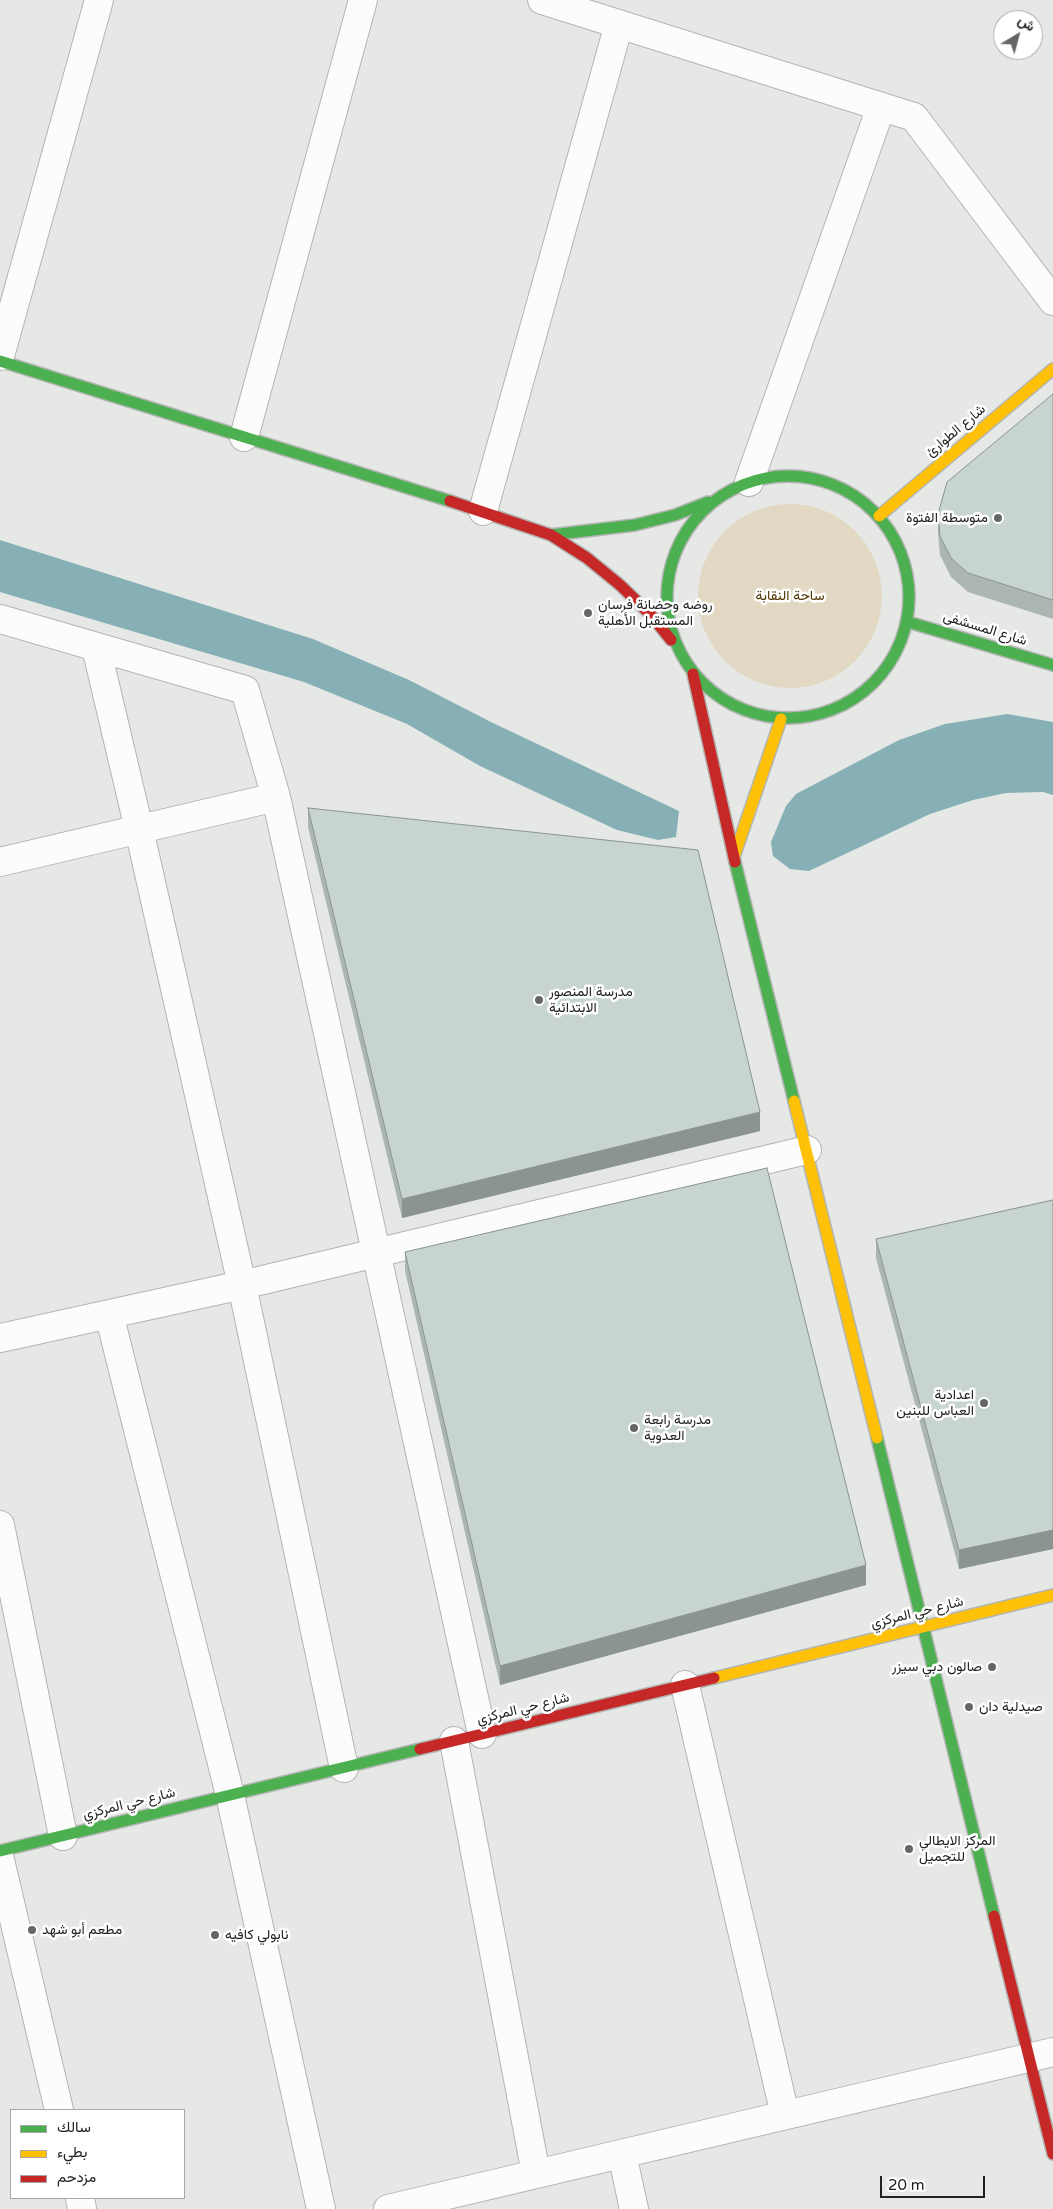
<!DOCTYPE html>
<html>
<head>
<meta charset="utf-8">
<style>
	body { margin:0 }
	#map { position:relative; width:1053px; height:2209px; overflow:hidden; background:#e5e8e5; font-family:"Varela Round",Vazirmatn,sans-serif }
	canvas { display:block }
	.legend { position:absolute; left:10px; top:2109px; width:175px; height:90px; box-sizing:border-box; background:#fff; border:1px solid #a6a7a6; margin:0; padding:6px 9px; list-style:none; font-size:15px; color:#202220 }
	.legend li { display:flex; align-items:center; gap:10px; height:25px }
	.legend b { width:25px; border:1px solid #a6a7a6 }
	.north { position:absolute; left:993px; top:10px; width:50px; height:50px; box-sizing:border-box; background:#fff; border:1px solid #a6a7a6; border-radius:50%; rotate:37deg; font-size:14px; font-weight:700; line-height:20px; text-align:center; color:#202220 }
	.north::after { content:''; display:block; margin:auto; width:18px; height:22px; background:#656765; clip-path:polygon(50% 0,100% 100%,50% 72%,0 100%) }
	.scale { position:absolute; left:880px; top:2176px; width:105px; height:22px; box-sizing:border-box; border:2px solid #202220; border-top:0; padding-left:6px; font-size:15px; line-height:18px; white-space:nowrap; color:#202220; -webkit-text-stroke:4px #fff; paint-order:stroke }
</style>
</head>
<body>
<div id="map">
<canvas width="1053" height="2209"></canvas>
<ul class="legend">
<li><b style="height:6px;background:#4caf50"></b>سالك</li>
<li><b style="height:6px;background:#ffc107"></b>بطيء</li>
<li><b style="height:6px;background:#c62828"></b>مزدحم</li>
</ul>
<div class="north">ش</div>
<div class="scale">20 m</div>
</div>
<script>
const ctx = document.querySelector('canvas').getContext('2d');
ctx.lineJoin = 'round';
function fill(path, color) { ctx.fillStyle = color; ctx.fill(path, 'evenodd'); }
const poly = rows => new Path2D(rows.map(r => 'M' + r).join(''));
function trace(path, color, width, dash) { ctx.strokeStyle = color; ctx.lineWidth = width; ctx.lineCap = dash ? 'butt' : 'round'; ctx.setLineDash(dash || []); ctx.stroke(path); }
function label(font, color, halo, rows, align = 'center') {
  ctx.font = font + ' "Varela Round",Vazirmatn,sans-serif'; ctx.lineWidth = 5; ctx.setLineDash([]); ctx.textBaseline = 'middle'; ctx.strokeStyle = halo; ctx.fillStyle = color; for (const [text, x, y, turn = 0] of rows) {
    ctx.save(); ctx.translate(x, y); ctx.rotate((+turn || 0) * Math.PI / 180); ctx.textAlign = isNaN(turn) ? turn : align; if (halo) ctx.strokeText(text, 0, 0); ctx.fillText(text, 0, 0); ctx.restore();
  }
}
const green = poly([
	'698 596a92 92 0 1 1 184 0a92 92 0 1 1-184 0Z'
]);
const water = poly([
	[0,540,313,639,409,680,493,723,679,811,676,837,658,840,617,830,480,766,407,724,304,682,0,592],
	[1007,714,1053,722,1053,795,1043,792,1006,793,973,800,930,814,809,871,790,869,773,856,771,842,786,806,796,794,899,740,945,724]
]);
const street = poly([
	[542,0,914,117,1053,301],
	[0,356,99,0],
	[244,437,363,0],
	[749,482,881,107],
	[483,511,619,24],
	[0,619,245,690,276,797,482,1734],
	[96,647,139,829,242,1285,344,1768],
	[0,862,276,797],
	[109,1314,230,1795,321,2209],
	[0,1338,242,1285,807,1150],
	[0,1525,63,1836],
	[685,1685,785,2115],
	[454,1741,536,2174],
	[0,1860,59,2110],
	[622,2154,634,2209],
	[80,2198,82,2209],
	[388,2209,1053,2052]
]);
const fast = poly([
	[0,361,450,501],
	'667 597a121 121 0 1 1 242 0a121 121 0 1 1-242 0Z',
	[551,535,635,525,675,515,708,502],
	[908,622,1053,665],
	[735,862,794,1101],
	[877,1438,994,1916],
	[0,1851,420,1749]
]);
const slow = poly([
	[879,516,1053,369],
	[734,857,781,719],
	[794,1101,877,1438],
	[714,1678,1053,1595]
]);
const jam = poly([
	[450,501,551,535,587,558,620,585,651,615,671,640],
	[693,674,735,862],
	[420,1749,714,1678],
	[994,1916,1053,2154]
]);
const wall = poly([
	[1053,394,1053,619,968,592,951,577,940,555,938,533,938,514],
	[308,808,760,1131,402,1218,308,827],
	[1053,1200,1053,1549,959,1569,876,1258,876,1239],
	[405,1252,866,1585,500,1685,405,1271]
]);
const shadedWall = poly([
	[760,1112,760,1131,402,1218,402,1199],
	[1053,1530,1053,1549,959,1569,959,1550],
	[866,1565,866,1585,500,1685,500,1666]
]);
const building = poly([
	[1053,394,1053,600,968,573,951,558,940,536,938,514,947,482,1053,394],
	[308,808,698,850,760,1112,402,1199,308,808],
	[767,1168,866,1565,500,1666,405,1252,767,1168],
	[1053,1200,1053,1530,959,1550,876,1239,1053,1200]
]);
const markers = [
	[998,518,5,"#656765"],
	[588,613,5,"#656765"],
	[539,1000,5,"#656765"],
	[984,1403,5,"#656765"],
	[634,1428,5,"#656765"],
	[992,1667,5,"#656765"],
	[969,1707,5,"#656765"],
	[909,1849,5,"#656765"],
	[32,1930,5,"#656765"],
	[215,1935,5,"#656765"]
];
const streetNames = [
	["شارع الطوارئ",956,431,-40],
	["شارع المسشفى",985,629,17],
	["شارع حي المركزي",917,1613,-14],
	["شارع حي المركزي",523,1709,-14],
	["شارع حي المركزي",129,1804,-14]
];
const poiNames = [
	["متوسطة الفتوة",988,518,"right"],
	["روضه وحضانة فرسان",598,605],
	["المستقبل الأهلية",598,621],
	["مدرسة المنصور",549,992],
	["الابتدائية",549,1008],
	["اعدادية",974,1395,"right"],
	["العباس للبنين",974,1411,"right"],
	["مدرسة رابعة",644,1420],
	["العدوية",644,1436],
	["صالون دبي سيزر",982,1667,"right"],
	["صيدلية دان",979,1707],
	["المركز الايطالي",919,1841],
	["للتجميل",919,1857],
	["مطعم أبو شهد",42,1930],
	["نابولي كافيه",225,1935]
];
const parkNames = [
	["ساحة النقابة",790,596]
];
fill(green, '#e3d8c3');
fill(water, '#86b0b6');
trace(street, '#b3b5b3', 30);
trace(fast, '#b3b5b3', 14);
trace(slow, '#b3b5b3', 14);
trace(jam, '#b3b5b3', 14);
trace(street, '#fbfcfb', 28);
trace(fast, '#4caf50', 11);
trace(slow, '#ffc107', 11);
trace(jam, '#c62828', 11);
fill(wall, '#abb6b3');
fill(shadedWall, '#8b9492');
fill(building, '#c7d4d0');
trace(building, '#8b9492', 1);
for (const [x, y, r, color] of markers) { const dot = new Path2D(); dot.arc(x, y, r, 0, 2 * Math.PI); ctx.fillStyle = color; ctx.fill(dot); trace(dot, '#fff', 2); }
label('14px', '#202220', '#fff', streetNames);
label('14px', '#202220', '#fff', poiNames, 'left');
label('14px', '#4f3500', '#fff', parkNames);
</script>
</body>
</html>
